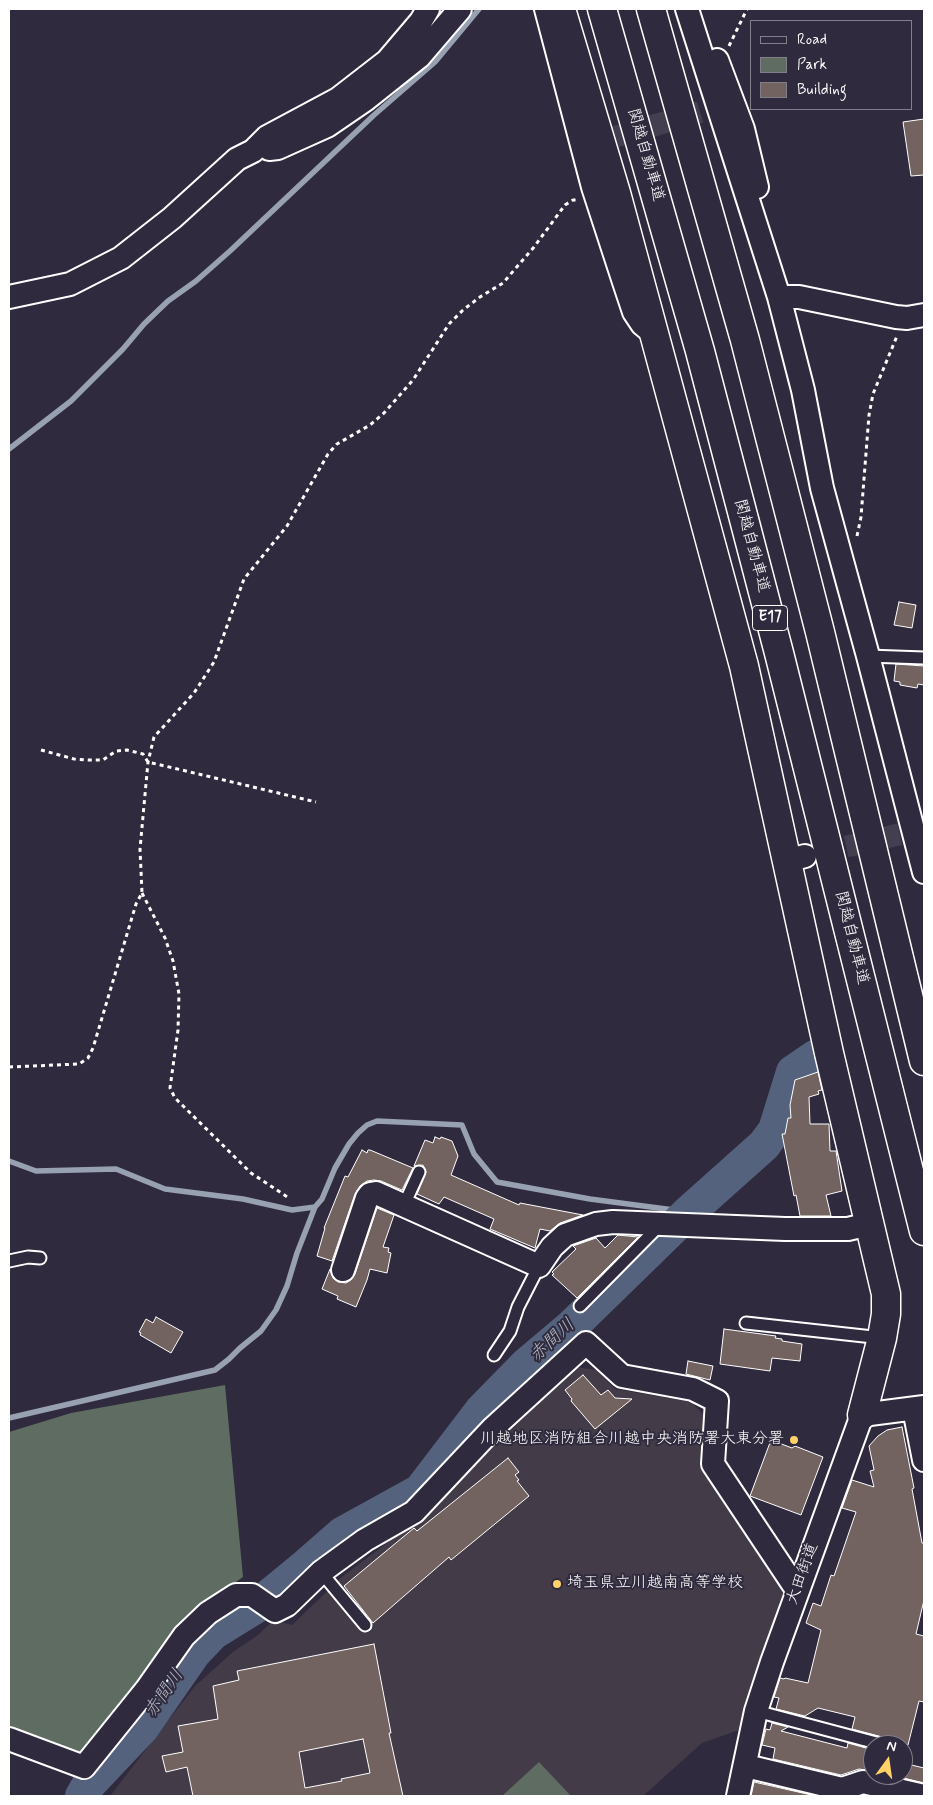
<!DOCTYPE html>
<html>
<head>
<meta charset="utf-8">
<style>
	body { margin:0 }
	#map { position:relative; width:933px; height:1805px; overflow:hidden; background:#2f2a3d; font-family:Mynerve,sans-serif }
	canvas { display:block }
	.frame { position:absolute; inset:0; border:10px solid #fff; pointer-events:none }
	.legend { position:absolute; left:750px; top:20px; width:162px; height:90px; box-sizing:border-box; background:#2f2a3d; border:1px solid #827f8b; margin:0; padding:6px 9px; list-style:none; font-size:15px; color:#fff }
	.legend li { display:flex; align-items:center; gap:10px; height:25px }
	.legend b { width:25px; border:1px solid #827f8b }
	.north { position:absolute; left:863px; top:1735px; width:50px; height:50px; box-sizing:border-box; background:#2f2a3d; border:1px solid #827f8b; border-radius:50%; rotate:14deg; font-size:14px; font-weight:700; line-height:20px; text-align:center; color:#fff }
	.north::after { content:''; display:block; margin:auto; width:18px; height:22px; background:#ffd166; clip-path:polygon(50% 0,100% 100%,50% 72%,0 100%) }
</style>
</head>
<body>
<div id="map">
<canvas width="933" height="1805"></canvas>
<div class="frame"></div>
<ul class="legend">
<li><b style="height:6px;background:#2f2a3d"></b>Road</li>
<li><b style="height:14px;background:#5f6c61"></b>Park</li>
<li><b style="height:14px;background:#736360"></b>Building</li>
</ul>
<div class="north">N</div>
</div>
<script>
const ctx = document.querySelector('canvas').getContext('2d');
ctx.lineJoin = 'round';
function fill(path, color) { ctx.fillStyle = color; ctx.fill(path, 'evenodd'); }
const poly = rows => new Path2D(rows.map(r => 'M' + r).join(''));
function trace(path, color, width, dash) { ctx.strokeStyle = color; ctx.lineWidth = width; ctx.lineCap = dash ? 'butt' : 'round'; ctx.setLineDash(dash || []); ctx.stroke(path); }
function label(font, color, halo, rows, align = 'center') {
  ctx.font = font + ' Mynerve,"Klee One",sans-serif'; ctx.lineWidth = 4; ctx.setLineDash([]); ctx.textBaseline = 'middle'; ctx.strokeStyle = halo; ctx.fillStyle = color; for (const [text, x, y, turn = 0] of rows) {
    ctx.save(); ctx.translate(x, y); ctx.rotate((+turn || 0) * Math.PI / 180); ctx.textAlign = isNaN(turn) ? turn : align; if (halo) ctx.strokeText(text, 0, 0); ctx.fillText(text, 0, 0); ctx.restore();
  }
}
const built = poly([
	[575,1367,596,1370,615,1389,691,1402,704,1415,703,1464,786,1595,751,1687,742,1729,702,1743,643,1796,110,1796,195,1686,233,1652,258,1635,274,1620,292,1625,343,1576,424,1515]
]);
const green = poly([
	[225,1385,243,1577,183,1620,128,1699,81,1753,9,1729,9,1432,71,1413],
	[539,1762,571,1796,502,1796]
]);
const stream = poly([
	[9,449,71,401,123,349,144,324,168,301,196,281,230,251,374,115,435,62,479,9],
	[9,1161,36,1171,116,1169,165,1189,243,1199,292,1210,315,1207],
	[9,1418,215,1370,229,1359,240,1348,261,1331,276,1310,287,1286,297,1253,315,1207,322,1199,335,1168,349,1144,358,1133,367,1125,377,1121,462,1125,474,1154,497,1182,590,1199,689,1212]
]);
const river = poly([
	[263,1601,302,1569,342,1534,420,1491,481,1411,527,1364,572,1326,689,1212,764,1145,775,1130,793,1072,815,1057],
	[82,1796,89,1784,142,1728,194,1653,213,1633,260,1604]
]);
const building = poly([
	[924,119,924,175,911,176,903,122,924,119],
	[899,602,916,605,912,628,894,625,899,602],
	[896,664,924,666,924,685,918,684,917,688,900,685,900,682,894,681,896,664],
	[818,1072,822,1090,818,1091,819,1094,809,1097,810,1124,829,1124,830,1151,836,1151,842,1191,826,1195,831,1216,800,1216,796,1195,794,1196,782,1134,785,1134,788,1118,791,1118,790,1105,795,1080,818,1072],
	[435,1137,440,1139,441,1137,452,1141,458,1156,451,1175,519,1205,520,1203,583,1215,560,1223,550,1231,540,1229,535,1248,490,1229,494,1219,444,1197,439,1204,417,1194,426,1172,423,1165,414,1166,425,1140,433,1143,435,1137],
	[362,1150,367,1153,368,1150,370,1150,413,1168,402,1190,381,1181,374,1180,367,1181,360,1186,355,1194,332,1261,317,1256,325,1228,324,1228,345,1176,348,1177,362,1150],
	[377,1208,394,1215,383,1247,389,1248,388,1252,391,1253,387,1273,370,1269,367,1280,356,1307,337,1299,338,1296,322,1289,330,1269,333,1278,338,1282,346,1283,352,1279,355,1274,377,1208],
	[618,1235,638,1237,577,1298,552,1275,554,1274,552,1272,576,1249,573,1246,596,1238,605,1248,618,1235],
	[156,1317,183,1332,171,1353,140,1335,141,1333,139,1332,146,1319,153,1323,156,1317],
	[724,1329,776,1336,775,1338,782,1339,782,1341,802,1344,800,1361,772,1358,770,1371,720,1364,724,1329],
	[688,1361,713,1366,710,1380,686,1374,688,1361],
	[583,1375,601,1395,608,1390,615,1398,632,1399,595,1429,571,1401,572,1399,565,1390,583,1375],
	[902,1427,914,1488,912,1489,922,1543,924,1543,924,1600,916,1634,924,1636,924,1702,919,1701,908,1745,891,1745,890,1740,886,1738,852,1729,855,1717,818,1708,805,1716,776,1709,779,1698,774,1697,780,1678,784,1679,785,1678,808,1683,821,1630,806,1623,813,1603,821,1606,831,1575,834,1576,856,1512,842,1508,852,1480,874,1487,870,1471,874,1470,869,1446,878,1436,887,1430,902,1427],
	[771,1440,792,1448,795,1446,823,1457,801,1515,750,1496,771,1440],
	[508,1458,519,1472,515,1475,519,1480,517,1481,529,1496,451,1560,449,1557,373,1623,344,1586,414,1528,417,1531,508,1458],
	[374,1644,391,1733,389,1733,403,1796,193,1796,187,1767,166,1772,162,1756,183,1752,178,1726,218,1719,213,1686,239,1680,237,1671,374,1644],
	[363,1739,370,1773,341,1779,342,1781,305,1788,299,1752,363,1739],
	[772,1723,788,1727,781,1731,847,1748,848,1743,873,1750,873,1771,859,1769,841,1775,773,1759,775,1748,762,1745,766,1729,770,1730,772,1723],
	[903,1763,924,1768,924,1783,891,1775,903,1775,903,1763],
	[754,1782,816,1796,751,1796,754,1782]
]);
const minorTunnel = poly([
	[584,146,734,102],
	[814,854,901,834]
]);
const path = poly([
	[729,46,747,9],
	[857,536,861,517,869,415,873,394,897,336],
	[41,750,74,759,88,760,103,760,116,751,127,750,143,754,148,762,316,802],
	[142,893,165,938,173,961,179,994,178,1030,170,1088,175,1098,251,1173,289,1198],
	[9,1067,79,1064,88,1058,93,1048,136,904,142,893,140,849,148,762,154,737,194,693,214,662,244,579,287,526,328,454,337,444,370,425,384,413,413,380,449,324,463,310,480,297,503,283,534,247,565,205,573,200,577,200]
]);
const service = poly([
	[868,656,924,658],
	[404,1205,419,1172],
	[9,1261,28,1257,40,1258],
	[580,1306,661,1224],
	[746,1323,882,1338],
	[494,1355,510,1331,518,1307,539,1266],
	[321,1572,365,1625],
	[756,1711,884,1745]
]);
const minor = poly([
	[546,9,593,187,624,282,634,312,642,324,654,334],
	[687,9,779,297,803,390,822,488,868,656,924,872],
	[717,60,743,129,757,187],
	[269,149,278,148,327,126,365,100,419,57,460,9],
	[9,297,70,284,121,258,172,218,237,159,253,151,267,137,338,99,387,61,421,21,428,9],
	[779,297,799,297,896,317,907,318,924,315],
	[786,861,805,856],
	[343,1270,367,1198,370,1194,376,1193,539,1266,552,1247,565,1235,596,1224,613,1222,785,1229,848,1229,869,1224],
	[914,1409,924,1460],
	[9,1739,84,1767,146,1690,184,1636,208,1613,236,1595,252,1595,275,1611,287,1605,321,1572,365,1540,414,1512,493,1428,586,1343,622,1376,693,1389,717,1401,713,1464,797,1590],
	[746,1766,842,1789,863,1782,924,1796],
	[738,1796,756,1711,772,1662,862,1415,924,1407]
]);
const tertiary = poly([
	[561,9,616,193,744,666,829,1053,886,1294,886,1314,882,1338,862,1415]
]);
const motorway = poly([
	[602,9,700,351,779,653,924,1231],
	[651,9,745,340,820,632,924,1061]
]);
const markers = [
	[794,1440,5,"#ffd166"],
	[557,1584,5,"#ffd166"]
];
const shields = [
	[770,618,35]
];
const shieldNames = [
	["E17",770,618]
];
const streetNames = [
	["関越自動車道",645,155,74],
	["関越自動車道",751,546,75],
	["関越自動車道",851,938,76],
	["大田街道",803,1574,-70]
];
const poiNames = [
	["川越地区消防組合川越中央消防署大東分署",784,1440],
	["埼玉県立川越南高等学校",567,1584,"left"]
];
const waterNames = [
	["赤間川",553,1341,-43],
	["赤間川",165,1694,-55]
];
fill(built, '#433b48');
fill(green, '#5f6c61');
trace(stream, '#98a1b1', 5.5);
trace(river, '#54627d', 34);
fill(building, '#736360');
trace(building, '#fff', 1);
trace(minorTunnel, '#443f50', 22, [22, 11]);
trace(service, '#fff', 15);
trace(minor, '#fff', 26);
trace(tertiary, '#fff', 31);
trace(motorway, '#fff', 31);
trace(path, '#fff', 3, [4, 4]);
trace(service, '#2f2a3d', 11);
trace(minor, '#2f2a3d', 22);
trace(tertiary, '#2f2a3d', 28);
trace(motorway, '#2f2a3d', 28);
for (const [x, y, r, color] of markers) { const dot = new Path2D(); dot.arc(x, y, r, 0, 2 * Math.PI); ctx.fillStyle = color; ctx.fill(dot); trace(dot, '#2f2a3d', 2); }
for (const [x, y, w] of shields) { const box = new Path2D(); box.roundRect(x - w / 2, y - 12.5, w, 25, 4); ctx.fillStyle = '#2f2a3d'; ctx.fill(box); trace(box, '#fff', 1); }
label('bold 15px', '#fff', null, shieldNames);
label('16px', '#fff', '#2f2a3d', streetNames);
label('16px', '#fff', '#2f2a3d', poiNames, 'right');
label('italic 18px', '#b2b8c4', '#2f2a3d', waterNames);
</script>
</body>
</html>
